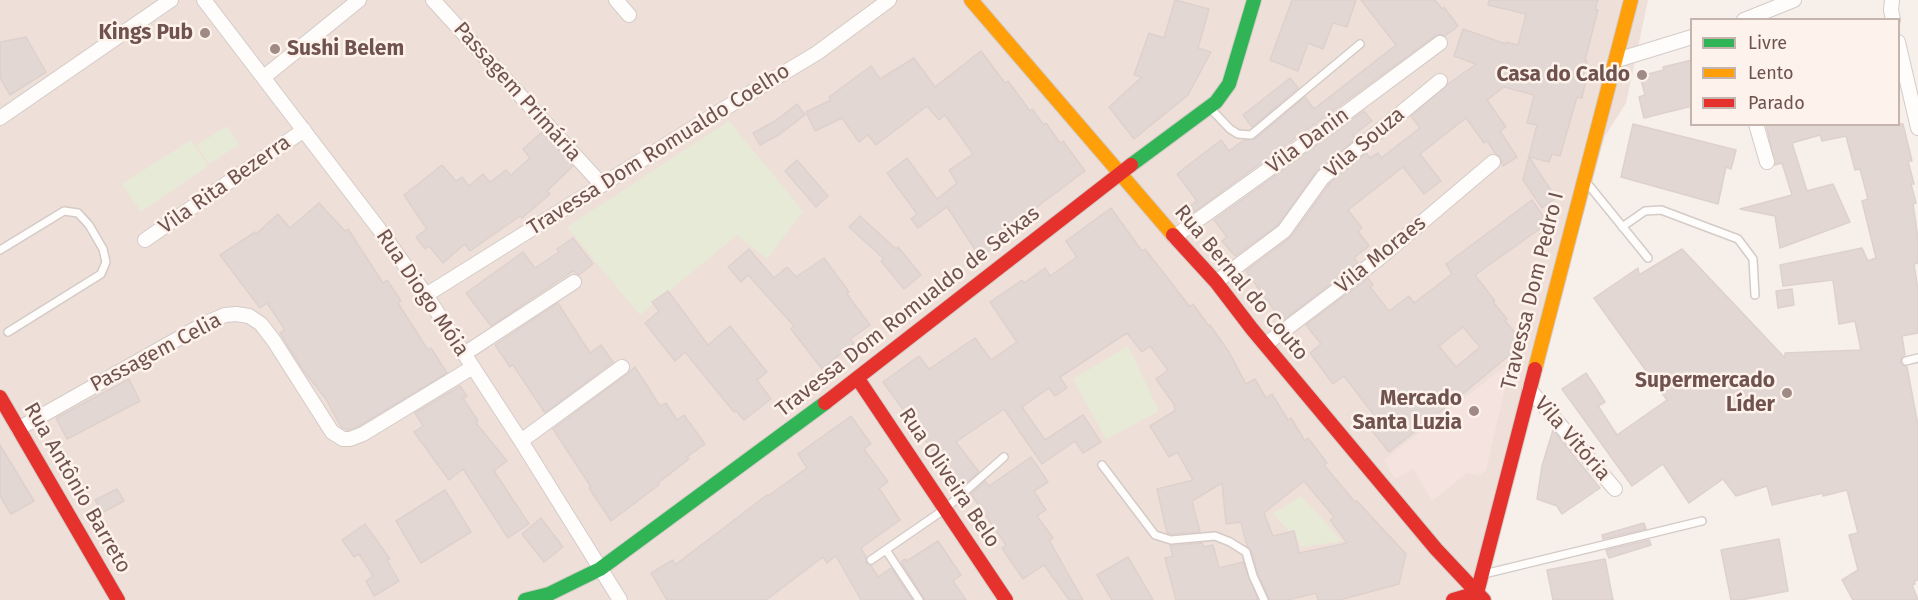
<!DOCTYPE html>
<html>
<head>
<meta charset="utf-8">
<style>
	body { margin:0 }
	#map { position:relative; width:1918px; height:600px; overflow:hidden; background:#f6efea; font-family:"Fira Sans",sans-serif }
	canvas { display:block }
	.legend { position:absolute; left:1690px; top:18px; width:210px; height:108px; box-sizing:border-box; background:#fdf3ec; border:2px solid #c5b3ad; margin:0; padding:8px 10px; list-style:none; font-size:18px; color:#70534e }
	.legend li { display:flex; align-items:center; gap:12px; height:30px }
	.legend b { width:30px; border:2px solid #c5b3ad }
</style>
</head>
<body>
<div id="map">
<canvas width="1918" height="600"></canvas>
<ul class="legend">
<li><b style="height:8px;background:#30b455"></b>Livre</li>
<li><b style="height:8px;background:#ff9f0a"></b>Lento</li>
<li><b style="height:8px;background:#e5322d"></b>Parado</li>
</ul>
</div>
<script>
const ctx = document.querySelector('canvas').getContext('2d');
ctx.lineJoin = 'round';
function fill(path, color) { ctx.fillStyle = color; ctx.fill(path, 'evenodd'); }
const poly = rows => new Path2D(rows.map(r => 'M' + r).join(''));
function trace(path, color, width, dash) { ctx.strokeStyle = color; ctx.lineWidth = width; ctx.lineCap = dash ? 'butt' : 'round'; ctx.setLineDash(dash || []); ctx.stroke(path); }
function label(font, color, halo, rows, align = 'center') {
  ctx.font = font + ' "Fira Sans",sans-serif'; ctx.lineWidth = 5; ctx.setLineDash([]); ctx.textBaseline = 'middle'; ctx.strokeStyle = halo; ctx.fillStyle = color; for (const [text, x, y, turn = 0] of rows) {
    ctx.save(); ctx.translate(x, y); ctx.rotate((+turn || 0) * Math.PI / 180); ctx.textAlign = isNaN(turn) ? turn : align; if (halo) ctx.strokeText(text, 0, 0); ctx.fillText(text, 0, 0); ctx.restore();
  }
}
const residential = poly([
	[0,0,1648,0,1626,103,1605,136,1477,593,1453,600,0,600]
]);
const commercial = poly([
	[1511,362,1486,470,1480,476,1467,473,1432,501,1413,469,1395,479,1384,460]
]);
const green = poly([
	[729,121,803,211,767,259,737,235,640,315,567,227],
	[227,126,239,145,209,164,197,145],
	[191,140,208,166,141,212,122,184],
	[1128,346,1159,411,1106,439,1073,379],
	[1301,496,1342,541,1302,547,1293,530,1289,531,1273,514]
]);
const building = poly([
	[1175,0,1209,9,1198,48,1211,52,1188,95,1134,139,1109,107,1142,77,1134,75,1149,33,1164,38,1175,0],
	[1292,0,1356,0,1347,27,1333,23,1323,49,1308,43,1298,71,1270,60,1292,0],
	[1361,0,1435,0,1442,9,1444,7,1458,26,1445,36,1440,34,1435,36,1194,212,1190,206,1197,201,1177,174,1221,140,1229,151,1244,140,1255,139,1305,97,1314,109,1396,45,1361,0],
	[1489,0,1598,0,1595,9,1598,10,1585,60,1587,61,1582,83,1585,84,1582,98,1577,97,1560,156,1552,154,1549,162,1529,157,1556,198,1542,208,1523,180,1537,125,1527,123,1534,95,1504,87,1487,100,1506,127,1500,131,1517,157,1503,166,1500,157,1495,153,1487,141,1484,143,1466,118,1420,154,1441,181,1424,194,1403,167,1348,210,1362,228,1358,231,1369,246,1354,258,1358,263,1282,321,1246,271,1291,237,1330,183,1366,153,1370,158,1378,153,1381,158,1420,128,1411,116,1448,84,1476,64,1454,56,1463,29,1506,44,1506,42,1518,45,1526,14,1488,5,1489,0],
	[26,37,46,72,10,95,0,78,0,42,26,37],
	[981,51,1005,83,1008,81,1030,111,1032,109,1044,125,1046,123,1060,143,1063,141,1085,171,1001,234,1005,240,980,257,947,207,918,228,911,219,917,214,887,173,907,158,937,199,957,183,949,170,973,154,945,115,939,120,927,106,876,145,868,135,859,142,842,118,815,131,806,112,831,100,829,97,871,66,880,79,914,58,935,87,981,51],
	[1692,60,1692,106,1644,118,1639,97,1645,95,1640,76,1664,70,1663,67,1692,60],
	[1290,78,1298,88,1252,127,1243,115,1290,78],
	[797,104,805,115,780,134,760,145,753,133,775,121,797,104],
	[1364,111,1372,121,1353,135,1356,139,1316,172,1278,225,1235,256,1222,241,1227,237,1214,220,1364,111],
	[1633,124,1736,150,1731,169,1726,167,1718,204,1621,177,1633,124],
	[1766,124,1903,124,1912,161,1908,161,1914,184,1911,184,1916,203,1913,204,1918,238,1918,263,1914,264,1918,290,1918,333,1902,336,1905,355,1902,357,1900,362,1902,365,1907,367,1918,425,1918,580,1914,581,1915,584,1912,585,1918,600,1853,600,1842,580,1858,570,1849,535,1858,533,1847,490,1823,496,1823,493,1772,505,1767,486,1736,496,1723,479,1689,503,1663,464,1632,486,1562,389,1586,373,1605,402,1598,406,1617,435,1667,400,1594,298,1638,268,1639,275,1682,249,1785,358,1785,353,1861,350,1855,321,1839,324,1833,280,1783,286,1780,265,1862,248,1868,261,1876,258,1862,201,1868,199,1860,169,1855,170,1846,136,1822,141,1820,135,1792,143,1807,191,1833,184,1850,222,1780,248,1775,216,1740,209,1792,195,1782,163,1775,165,1766,124],
	[542,132,573,166,547,191,550,194,522,218,520,216,470,251,465,244,443,263,429,246,425,249,416,237,427,229,404,195,442,165,456,181,462,177,469,186,483,174,490,182,506,170,511,175,530,158,523,149,542,132],
	[797,160,828,196,816,207,785,171,797,160],
	[1532,200,1548,223,1475,275,1495,301,1493,302,1507,319,1505,321,1524,343,1458,398,1389,452,1365,422,1374,415,1344,376,1333,384,1310,353,1321,344,1306,325,1368,278,1373,285,1370,287,1389,311,1409,296,1414,303,1452,274,1446,264,1532,200],
	[1463,327,1480,347,1456,367,1439,346,1463,327],
	[319,203,345,231,348,229,383,283,387,280,401,301,398,303,428,350,431,348,447,373,359,426,348,430,341,427,326,399,303,370,280,333,285,330,267,303,260,308,220,255,255,232,256,234,278,214,290,228,319,203],
	[1111,208,1142,251,1145,249,1190,307,1193,304,1209,326,1210,325,1229,352,1246,384,1255,379,1266,398,1272,394,1288,420,1291,418,1305,441,1308,438,1327,463,1324,465,1355,502,1357,501,1406,554,1399,584,1340,600,1318,600,1316,593,1288,600,1270,600,1258,574,1251,550,1247,546,1241,522,1226,524,1222,483,1192,501,1200,532,1172,534,1167,533,1157,489,1193,480,1177,452,1169,457,1150,426,1176,410,1174,407,1175,406,1156,379,1168,370,1150,346,1142,352,1127,333,1060,377,1067,388,1055,396,1049,388,1022,407,1045,440,1083,415,1101,442,1083,453,1075,441,1042,464,1004,409,956,442,979,472,960,488,883,382,919,356,929,369,975,338,991,360,1017,342,990,302,1022,280,1024,283,1045,268,1050,276,1077,257,1066,241,1111,208],
	[1304,481,1334,517,1330,520,1347,543,1299,553,1294,531,1273,536,1264,513,1304,481],
	[860,216,896,249,898,247,921,275,904,289,881,261,884,259,849,227,860,216],
	[573,238,593,264,579,275,573,271,491,326,466,293,523,252,535,268,559,252,557,249,573,238],
	[749,249,774,278,787,267,796,277,824,258,849,292,847,294,870,325,850,339,854,343,822,369,791,329,794,326,748,275,741,282,728,267,749,249],
	[1792,289,1794,305,1778,308,1776,291,1792,289],
	[668,291,708,345,730,326,767,372,757,380,771,399,744,420,736,411,734,412,685,352,675,361,645,323,659,311,652,302,668,291],
	[558,303,590,353,601,345,613,362,545,413,513,365,510,367,495,345,558,303],
	[635,367,660,406,666,403,677,420,684,415,705,444,687,457,689,459,658,483,659,485,611,521,589,488,591,487,553,429,627,374,635,367],
	[129,379,140,401,67,439,56,418,129,379],
	[460,386,467,396,463,398,478,421,476,423,507,461,494,471,529,524,508,538,463,469,449,480,414,432,423,426,415,413,460,386],
	[851,416,871,444,864,449,888,482,879,488,900,520,861,548,866,557,866,563,871,566,878,577,891,568,912,600,861,600,836,556,827,563,823,557,766,600,667,600,651,573,673,560,675,565,767,495,768,496,807,468,798,454,851,416],
	[1553,430,1600,488,1562,514,1557,506,1537,499,1542,466,1553,430],
	[0,445,34,501,11,514,0,496,0,445],
	[1031,457,1048,482,1034,491,1046,510,1037,516,1053,538,1049,540,1083,600,1069,600,1044,565,1023,579,1002,548,1006,545,971,494,985,481,989,486,1031,457],
	[117,489,124,501,102,513,95,500,117,489],
	[445,490,471,532,421,563,396,521,445,490],
	[541,518,563,547,544,562,522,534,541,518],
	[1644,523,1646,529,1603,539,1602,535,1644,523],
	[365,524,390,559,387,560,399,581,374,596,366,581,373,576,359,554,354,557,342,540,365,524],
	[1779,539,1788,591,1741,600,1731,600,1721,550,1779,539],
	[1649,540,1651,545,1609,558,1606,550,1649,540],
	[938,541,961,575,953,581,966,600,925,600,901,562,905,559,907,561,938,541],
	[1202,543,1204,547,1213,545,1219,568,1243,562,1258,600,1176,600,1165,558,1173,556,1170,546,1202,543],
	[1128,557,1153,600,1112,600,1097,575,1128,557],
	[1605,559,1613,600,1553,600,1547,570,1605,559]
]);
const lane = poly([
	[1211,109,1230,129,1238,134,1251,135,1360,44],
	[1587,183,1648,258],
	[1622,227,1645,211,1661,210,1738,239,1753,259,1755,295],
	[0,250,64,211,78,213,89,225,103,249,106,262,101,274,8,332],
	[1906,361,1918,358],
	[1102,465,1155,535,1171,540,1215,536,1230,542,1246,552,1253,576,1264,600],
	[886,550,919,600],
	[871,560,945,509,1004,457],
	[1484,574,1702,521]
]);
const street = poly([
	[204,0,379,229,426,295,521,441,620,600],
	[433,0,602,185],
	[616,0,629,15],
	[1892,0,1891,10,1893,20],
	[1744,20,1794,0],
	[1898,42,1918,128],
	[1617,60,1692,37],
	[264,77,359,0],
	[0,118,171,0],
	[1756,124,1767,162],
	[1174,237,1308,141,1440,43],
	[145,240,304,130],
	[1216,282,1284,231,1323,177,1440,81],
	[426,295,722,110,817,53,889,0],
	[1266,344,1381,257,1493,162],
	[464,354,574,282],
	[1529,389,1615,489],
	[18,429,204,324,225,315,236,314,249,316,261,324,274,341,332,432,343,439,350,439,363,434,473,367],
	[521,441,622,367]
]);
const fast = poly([
	[1131,165,1216,102,1229,84,1254,0],
	[525,600,549,594,600,569,825,403]
]);
const slow = poly([
	[971,0,1173,235],
	[1535,369,1631,0]
]);
const jam = poly([
	[1173,235,1216,282,1252,329,1436,549,1484,600],
	[858,379,1006,600],
	[0,397,118,600],
	[825,403,1131,165],
	[1477,593,1535,369],
	[1453,600,1477,593]
]);
const markers = [
	[205,33,6,"#9f8a85"],
	[275,49,6,"#9f8a85"],
	[1642,75,6,"#9f8a85"],
	[1787,393,6,"#9f8a85"],
	[1474,411,6,"#9f8a85"]
];
const poiNames = [
	["Kings Pub",193,33],
	["Sushi Belem",287,49,"left"],
	["Casa do Caldo",1630,75],
	["Supermercado",1775,381],
	["Líder",1775,405],
	["Mercado",1462,399],
	["Santa Luzia",1462,423]
];
const streetNames = [
	["Passagem Primária",517,92,48],
	["Vila Danin",1308,141,-36],
	["Vila Souza",1365,143,-40],
	["Travessa Dom Romualdo Coelho",659,150,-32],
	["Vila Rita Bezerra",225,185,-35],
	["Vila Moraes",1381,255,-39],
	["Rua Bernal do Couto",1241,283,50],
	["Travessa Dom Pedro I",1533,291,-76],
	["Rua Diogo Móia",422,293,56],
	["Travessa Dom Romualdo de Seixas",908,312,-38],
	["Passagem Celia",156,353,-28],
	["Vila Vitória",1572,439,49],
	["Rua Oliveira Belo",949,478,56],
	["Rua Antônio Barreto",77,488,60]
];
fill(residential, '#eee0d8');
fill(commercial, '#f5e3df');
fill(green, '#e6ead6');
fill(building, '#e2d7d3');
trace(building, '#ded1cd', 1.5);
trace(lane, '#d4cbc7', 10);
trace(street, '#d4cbc7', 16);
trace(fast, '#d4cbc7', 16);
trace(slow, '#d4cbc7', 16);
trace(jam, '#d4cbc7', 16);
trace(lane, '#fefdfc', 7);
trace(street, '#fefdfc', 14);
trace(fast, '#30b455', 14);
trace(slow, '#ff9f0a', 14);
trace(jam, '#e5322d', 14);
for (const [x, y, r, color] of markers) { const dot = new Path2D(); dot.arc(x, y, r, 0, 2 * Math.PI); ctx.fillStyle = color; ctx.fill(dot); trace(dot, '#fdf3ec', 2); }
label('bold 21px', '#70534e', '#fdf3ec', poiNames, 'right');
label('21px', '#70534e', '#fdf3ec', streetNames);
</script>
</body>
</html>
